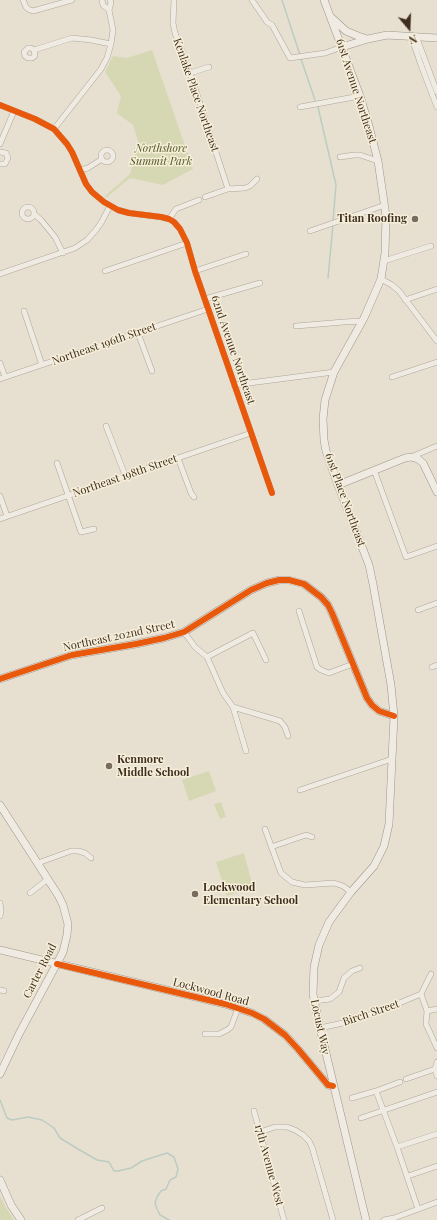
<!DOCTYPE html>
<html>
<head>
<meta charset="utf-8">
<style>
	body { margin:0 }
	#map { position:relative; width:437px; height:1220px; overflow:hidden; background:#e7e0d1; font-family:"Playfair Display",serif }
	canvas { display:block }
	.north { position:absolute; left:389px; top:8px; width:40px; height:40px; -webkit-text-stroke:3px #f7eed8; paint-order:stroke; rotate:161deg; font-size:11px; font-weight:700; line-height:16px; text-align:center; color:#3d2e20 }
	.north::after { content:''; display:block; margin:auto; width:14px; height:18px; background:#3d2e20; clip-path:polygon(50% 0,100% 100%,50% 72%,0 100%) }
</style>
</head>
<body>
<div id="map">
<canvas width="437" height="1220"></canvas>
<div class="north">N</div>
</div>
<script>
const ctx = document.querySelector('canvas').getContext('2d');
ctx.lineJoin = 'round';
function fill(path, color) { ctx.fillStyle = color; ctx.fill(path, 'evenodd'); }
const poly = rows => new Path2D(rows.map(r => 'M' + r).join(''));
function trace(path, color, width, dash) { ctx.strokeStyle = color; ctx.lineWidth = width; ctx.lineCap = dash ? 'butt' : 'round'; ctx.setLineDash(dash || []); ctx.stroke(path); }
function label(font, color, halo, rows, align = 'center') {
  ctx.font = font + ' "Playfair Display",serif'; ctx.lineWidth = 3; ctx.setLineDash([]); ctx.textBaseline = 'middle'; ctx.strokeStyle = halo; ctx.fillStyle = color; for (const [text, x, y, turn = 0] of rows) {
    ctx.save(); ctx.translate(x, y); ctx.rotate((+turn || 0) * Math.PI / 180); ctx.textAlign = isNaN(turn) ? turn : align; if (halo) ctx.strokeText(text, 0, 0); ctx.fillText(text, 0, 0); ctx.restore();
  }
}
const green = poly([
	[152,50,193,169,163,185,130,178,106,198,105,196,130,174,138,141,133,125,117,113,121,96,105,72,113,56,127,58],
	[209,771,216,791,189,801,182,780],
	[221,802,226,817,220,819,214,804],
	[244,853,253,887,227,896,216,862],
	[0,1196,5,1206,14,1220,0,1220]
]);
const stream = poly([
	[282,0,300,55],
	[301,59,315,100],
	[318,107,336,185,333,221],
	[328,278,333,224],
	[0,1100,7,1118,12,1120,28,1117,42,1120,54,1128,60,1138,78,1149,97,1160,109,1162,114,1171,118,1171,131,1168,142,1161,167,1153,174,1157,178,1169,176,1177,170,1180,166,1189,161,1191,157,1197,155,1203,157,1209,160,1215,169,1220]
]);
const street = poly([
	[23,0,26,7,28,9,33,11,72,0],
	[102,0,103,5,109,10,111,3,110,0],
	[174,0,173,23,175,33,190,73,228,189],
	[252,0,263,16,267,22,272,25,290,58,325,53,342,47],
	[411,36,421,65,437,107],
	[416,36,437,92],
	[34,50,35,56,32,58,28,58,25,56,24,52,28,48,31,48,34,50,72,38,91,40,111,44],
	[190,73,209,67],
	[0,105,35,119,54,129,67,144,72,152,86,184,92,192,104,202,118,210,129,213,161,217,169,219,174,222,180,229,187,243,195,271,272,493],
	[300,107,360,96],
	[54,129,101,69,107,58,111,44,113,30,109,10],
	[0,144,14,111],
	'101 156a6 6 0 1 1 12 0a6 6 0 1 1-12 0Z',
	[0,152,6,153,8,158,5,164,0,164],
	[340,157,354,155,360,155,378,161],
	[80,170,88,168,102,159],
	[205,197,228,189,245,188,250,186,257,179],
	'22 213a6 6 0 1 1 12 0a6 6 0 1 1-12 0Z',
	[34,214,41,220,55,237,63,253],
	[169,219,176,209,199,200],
	[310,231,385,205],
	[384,261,431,246],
	[105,271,187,243],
	[195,271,246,254],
	[0,274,75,248,87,240,96,230,101,223,110,206],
	[381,279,392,285,399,291,437,341],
	[205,299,260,283],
	[405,300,437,289],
	[24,311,42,365],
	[296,326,344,322,362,321],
	[138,333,152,371],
	[0,363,5,377],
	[392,377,437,362],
	[0,379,208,309],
	[234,385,334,372],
	[106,426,125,475],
	[411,457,437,446],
	[178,458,191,493,194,497],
	[57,463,81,532,94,529],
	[374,470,406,557,437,546],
	[0,496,7,516],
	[0,519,251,433],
	[418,610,437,603],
	[299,611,317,667,321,670,329,673,353,664],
	[184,632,195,647,207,657,223,693,233,707,246,751],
	[207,657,253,633,266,660],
	[432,667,437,665],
	[233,707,280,721,285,727,288,736],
	[300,790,392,759],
	[265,829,281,873,292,882,305,885,334,883,343,886,351,892],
	[271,847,306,835,312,837],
	[38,863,71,851,78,851,85,853,91,858],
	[30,893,48,879],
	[0,903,1,911,0,916],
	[431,974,421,994,427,1011,426,1024,437,1048],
	[0,990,4,991],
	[314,1001,330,999,339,992,344,978,352,971,360,968],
	[427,1011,437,1009],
	[320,1028,352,1021,385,1009,421,994],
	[205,1034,219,1034,227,1030,231,1027,238,1008],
	[437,1062,435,1069,437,1076],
	[406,1079,435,1069],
	[376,1091,400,1082],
	[352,1098,376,1091,397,1147],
	[254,1111,284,1220],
	[361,1118,437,1092],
	[260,1132,275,1127,287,1127,295,1130,303,1135,309,1141,312,1147,333,1220],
	[408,1176,437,1166],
	[418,1209,397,1147,437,1134],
	[78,1220,102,1208],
	[384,1220,394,1218,437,1202]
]);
const secondary = poly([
	[324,0,360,96,369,126,378,161,386,216,385,253,381,279,364,318,334,372,325,400,323,419,324,440,326,451,338,485,369,565,373,584,391,685,394,716,389,824,384,846,374,866,351,892,329,922,319,945,314,967,313,994,319,1024,366,1220],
	[332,18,346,31,358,36,367,39],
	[342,47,368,39,387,35,437,38],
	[338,485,405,458,411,457,418,459,423,463,437,492],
	[0,679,72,655,136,644,164,638,184,632,251,590,267,583,279,580,289,580,304,584,321,597,328,605,332,613,367,698,372,705,379,711,394,716],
	[0,805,58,895,63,905,68,924,67,935,63,952,19,1034,0,1074],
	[0,950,225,1004,252,1013,264,1019,285,1035,298,1049,328,1085,333,1086],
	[0,1180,11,1205,21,1220]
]);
const cycleway = poly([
	[0,105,35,119,54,129,67,144,72,152,86,184,92,192,104,202,118,210,129,213,161,217,169,219,174,222,180,229,187,243,195,271,272,493],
	[0,679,72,655,136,644,164,638,184,632,251,590,267,583,279,580,289,580,304,584,321,597,328,605,332,613,367,698,372,705,379,711,394,716],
	[57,964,225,1004,252,1013,264,1019,285,1035,298,1049,328,1085,333,1086]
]);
const markers = [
	[415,219,4,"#786c5e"],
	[109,766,4,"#786c5e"],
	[195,894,4,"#786c5e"]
];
const streetNames = [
	["61st Avenue Northeast",356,91,72],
	["Kenlake Place Northeast",196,95,71],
	["Northeast 196th Street",104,344,-19],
	["62nd Avenue Northeast",233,350,71],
	["Northeast 198th Street",125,476,-19],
	["61st Place Northeast",345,500,70],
	["Northeast 202nd Street",119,636,-12],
	["Carter Road",40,971,-63],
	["Lockwood Road",211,992,15],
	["Birch Street",371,1013,-19],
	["Locust Way",320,1027,78],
	["17th Avenue West",269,1165,75]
];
const parkNames = [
	["Northshore",161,149],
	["Summit Park",161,162]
];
const poiNames = [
	["Titan Roofing",407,219,"right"],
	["Kenmore",117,760],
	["Middle School",117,773],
	["Lockwood",203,888],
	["Elementary School",203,901]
];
fill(green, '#d6d7b3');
trace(stream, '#bcccc2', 1.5);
trace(street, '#ada599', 6);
trace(secondary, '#9c958a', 8);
trace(street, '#efebe3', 5);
trace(secondary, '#efebe3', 7);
trace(cycleway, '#e8590c', 6);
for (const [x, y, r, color] of markers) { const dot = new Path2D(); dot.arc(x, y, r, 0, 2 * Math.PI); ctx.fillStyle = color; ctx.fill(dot); trace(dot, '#f7eed8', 1.5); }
label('11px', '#3d2e20', '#f7eed8', streetNames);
label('italic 11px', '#4d5a26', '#f7eed8', parkNames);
label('bold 11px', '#3d2e20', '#f7eed8', poiNames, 'left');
</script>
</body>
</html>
